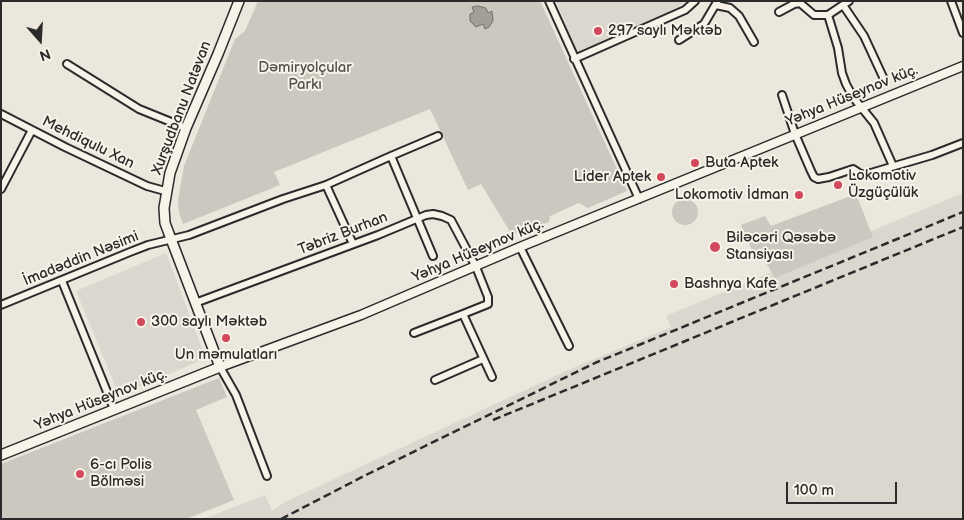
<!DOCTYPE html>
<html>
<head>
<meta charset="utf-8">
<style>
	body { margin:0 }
	#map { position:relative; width:964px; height:520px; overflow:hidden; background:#ebe7dd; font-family:"Balsamiq Sans",sans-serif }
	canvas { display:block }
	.frame { position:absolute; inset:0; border:2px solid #2b2b2b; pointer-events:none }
	.north { position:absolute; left:15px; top:15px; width:50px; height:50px; -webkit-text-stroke:4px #f7f3e8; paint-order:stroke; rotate:161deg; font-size:14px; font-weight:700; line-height:20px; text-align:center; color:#2b2b2b }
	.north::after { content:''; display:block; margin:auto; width:18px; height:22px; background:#2b2b2b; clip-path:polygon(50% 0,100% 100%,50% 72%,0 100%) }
	.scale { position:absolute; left:786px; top:482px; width:111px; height:22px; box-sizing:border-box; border:2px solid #2b2b2b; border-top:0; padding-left:6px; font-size:15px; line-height:18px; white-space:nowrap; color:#2b2b2b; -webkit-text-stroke:4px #f7f3e8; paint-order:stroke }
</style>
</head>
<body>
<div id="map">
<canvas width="964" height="520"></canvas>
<div class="frame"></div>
<div class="north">N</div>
<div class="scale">100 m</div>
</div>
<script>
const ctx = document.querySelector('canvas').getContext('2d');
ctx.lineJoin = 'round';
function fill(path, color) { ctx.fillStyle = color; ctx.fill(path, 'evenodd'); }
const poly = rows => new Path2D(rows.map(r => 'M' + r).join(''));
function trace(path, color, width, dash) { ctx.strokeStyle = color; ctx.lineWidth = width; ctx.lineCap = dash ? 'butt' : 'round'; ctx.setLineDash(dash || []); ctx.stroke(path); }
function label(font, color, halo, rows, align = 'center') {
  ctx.font = font + ' "Balsamiq Sans",sans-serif'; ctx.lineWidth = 4; ctx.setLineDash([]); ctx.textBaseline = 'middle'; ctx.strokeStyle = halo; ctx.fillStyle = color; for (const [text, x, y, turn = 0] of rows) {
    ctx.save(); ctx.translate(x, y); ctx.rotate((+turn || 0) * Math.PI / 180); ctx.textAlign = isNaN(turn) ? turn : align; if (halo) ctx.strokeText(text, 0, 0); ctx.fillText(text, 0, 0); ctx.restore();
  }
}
const built = poly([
	[556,1,685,1,679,6,679,10,577,52],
	[963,193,963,519,203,519,265,495,272,511,283,503,566,371,671,327,666,316],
	[166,253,205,356,202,360,119,395,76,291]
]);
const green = poly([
	[258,1,540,1,627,191,588,208,579,203,550,216,549,222,512,235,481,184,468,190,430,109,274,172,280,185,183,224,179,213,178,200,184,166,235,39,245,31],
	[856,194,873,237,775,278,765,261,754,255,741,225,765,216,771,226],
	'672 212a13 13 0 1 1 26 0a13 13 0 1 1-26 0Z',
	[219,378,227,397,196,410,234,500,186,519,1,519,1,464]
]);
const water = poly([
	[478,6,486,8,488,13,492,11,493,21,489,27,485,29,483,24,476,27,470,21,470,14,474,12,472,7,478,6]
]);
const minor = poly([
	[549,1,639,199],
	[849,1,828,15,838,48,842,73,846,84,853,97,874,123,893,166],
	[951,1,963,33],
	[716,5,730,8,739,16,754,42],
	[843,5,864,36,883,77],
	[779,12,794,4,800,3,814,15,828,15],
	[679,40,704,24,717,2],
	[574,59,685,10,695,1],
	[67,64,139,109,186,128],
	[782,95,795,134,811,171,814,177,818,179,829,177,853,169,862,175,871,173,932,155,963,143],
	[1,114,65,147,147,186,165,191],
	[391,156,438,136],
	[326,185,353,244],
	[1,189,32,130],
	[520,247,569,346],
	[62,281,114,409],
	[195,303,378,235,426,215,433,214,442,216,451,220,476,267,488,297,488,304,463,314,492,377],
	[1,305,130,252,148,245,189,235,283,199,326,185,391,156,433,256],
	[414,333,463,314],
	[220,367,236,395,267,476],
	[435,380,483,359]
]);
const tertiary = poly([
	[220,367,361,315,520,247,963,66]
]);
const secondary = poly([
	[1,455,220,367,171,239,165,223,164,208,170,173,186,128,218,54,239,1]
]);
const rail = poly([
	[493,420,963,227],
	[281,519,368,474,595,363,963,212]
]);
const markers = [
	[598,31,5,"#d1495b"],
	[695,163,5,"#d1495b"],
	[661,177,5,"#d1495b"],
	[838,185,5,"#d1495b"],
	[799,195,5,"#d1495b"],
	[715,247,6,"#d1495b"],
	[674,284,5,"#d1495b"],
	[141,322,5,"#d1495b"],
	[226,338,5,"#d1495b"],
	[80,474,5,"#d1495b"]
];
const poiNames = [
	["297 saylı Məktəb",608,31],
	["Buta Aptek",705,163],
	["Lokomotiv",848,176],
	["Üzgüçülük",848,193],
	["Lider Aptek",651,177,"right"],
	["Lokomotiv İdman",789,195,"right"],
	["Biləcəri Qəsəbə",726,238],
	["Stansiyası",726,255],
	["Bashnya Kafe",684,284],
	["300 saylı Məktəb",151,322],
	["Un məmulatları",226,355,"center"],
	["6-cı Polis",90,465],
	["Bölməsi",90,482]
];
const parkNames = [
	["Dəmiryolçular",305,68],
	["Parkı",305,85]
];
const streetNames = [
	["Yəhya Hüseynov küç.",852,96,-22],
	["Xurşudbanu Natəvan",182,108,-69],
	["Mehdiqulu Xan",88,143,26],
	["Təbriz Burhan",343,234,-21],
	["Yəhya Hüseynov küç.",478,251,-23],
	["İmadəddin Nəsimi",81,259,-22],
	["Yəhya Hüseynov küç.",101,400,-22]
];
fill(built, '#dbd7ce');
fill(green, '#cbc8bf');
fill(water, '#a29f98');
trace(water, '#72716c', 1);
trace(minor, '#2b2b2b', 10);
trace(tertiary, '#2b2b2b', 11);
trace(secondary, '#2b2b2b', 12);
trace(minor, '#f7f3e8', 6);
trace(tertiary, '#f7f3e8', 8);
trace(secondary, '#f7f3e8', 9);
trace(rail, '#2b2b2b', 2.5, [8, 4]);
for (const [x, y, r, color] of markers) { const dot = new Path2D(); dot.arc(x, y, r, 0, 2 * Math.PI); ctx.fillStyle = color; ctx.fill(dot); trace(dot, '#f7f3e8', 2); }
label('15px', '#2b2b2b', '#f7f3e8', poiNames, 'left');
label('15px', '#535250', '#f7f3e8', parkNames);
label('15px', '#2b2b2b', '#f7f3e8', streetNames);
</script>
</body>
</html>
